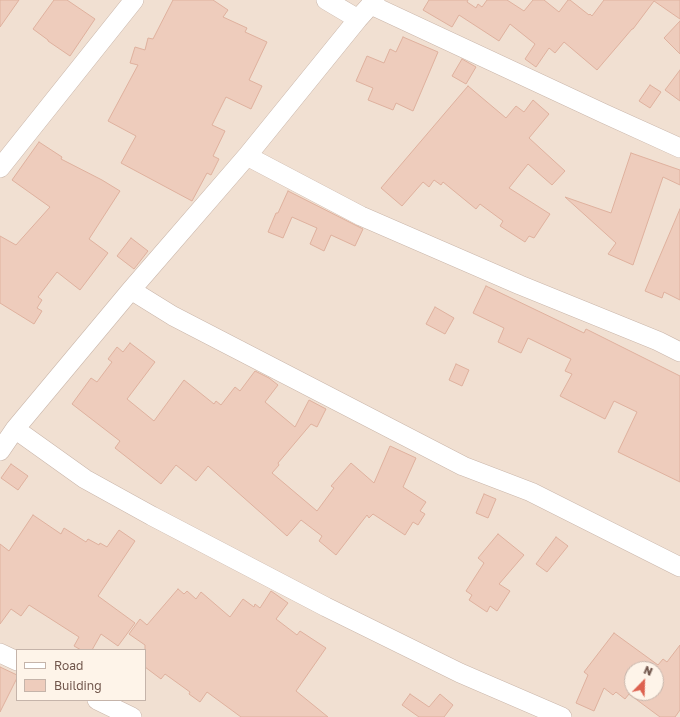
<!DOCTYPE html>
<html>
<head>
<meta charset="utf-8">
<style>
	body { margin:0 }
	#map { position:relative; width:680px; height:717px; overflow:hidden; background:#faefe3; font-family:"Golos Text",sans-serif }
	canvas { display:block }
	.legend { position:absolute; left:16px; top:649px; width:130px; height:52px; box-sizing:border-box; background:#fef4e9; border:1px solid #c5b4aa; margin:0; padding:5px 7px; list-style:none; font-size:12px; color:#70554b }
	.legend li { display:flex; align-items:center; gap:8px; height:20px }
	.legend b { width:20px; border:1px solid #c5b4aa }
	.north { position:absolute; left:624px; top:661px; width:40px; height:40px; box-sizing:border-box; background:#fef4e9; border:1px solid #c5b4aa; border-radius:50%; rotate:23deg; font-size:11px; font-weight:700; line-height:16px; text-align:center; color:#70554b }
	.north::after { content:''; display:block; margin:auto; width:14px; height:18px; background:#dd6250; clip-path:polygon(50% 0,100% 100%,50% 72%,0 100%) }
</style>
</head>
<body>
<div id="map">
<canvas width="680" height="717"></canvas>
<ul class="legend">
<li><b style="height:5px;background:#fff"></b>Road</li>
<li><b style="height:11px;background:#eeccbc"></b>Building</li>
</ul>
<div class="north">N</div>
</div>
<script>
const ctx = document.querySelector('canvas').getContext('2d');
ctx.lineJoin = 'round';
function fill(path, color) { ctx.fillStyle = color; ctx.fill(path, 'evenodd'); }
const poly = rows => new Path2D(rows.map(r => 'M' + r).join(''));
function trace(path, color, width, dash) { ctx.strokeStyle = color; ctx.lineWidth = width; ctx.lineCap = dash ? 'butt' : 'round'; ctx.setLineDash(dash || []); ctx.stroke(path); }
const residential = poly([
	[0,0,680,0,680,717,0,717],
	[17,650,145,650,145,700,17,700],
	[632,669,656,669,656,693,632,693]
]);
const building = poly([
	[0,0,19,0,0,27,0,0],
	[54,0,67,0,95,19,70,56,48,41,48,40,33,29,54,0],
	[173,0,213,0,228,10,223,17,247,28,245,32,267,42,249,80,262,86,251,109,226,97,212,125,225,131,213,156,219,159,211,175,207,173,192,201,121,163,136,136,108,121,138,65,130,63,135,47,145,50,148,38,153,39,173,0],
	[429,0,468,0,467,2,476,8,478,4,482,7,487,0,507,0,524,11,533,0,544,0,559,12,568,0,570,0,589,15,590,14,592,16,604,0,680,0,680,19,654,1,633,29,632,29,597,70,564,42,555,53,549,48,536,67,525,59,535,44,510,24,499,41,459,15,452,27,423,10,429,0],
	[680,21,680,54,664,38,680,21],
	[403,37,438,52,413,111,396,103,393,110,368,100,373,88,356,81,367,56,384,63,390,49,396,52,403,37],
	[462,59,476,67,466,84,452,76,462,59],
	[680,70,680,101,665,90,680,70],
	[650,85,661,92,650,108,639,101,650,85],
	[468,86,506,118,516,106,524,112,533,100,549,114,529,138,565,171,552,185,528,164,509,188,550,214,534,238,529,236,525,242,500,226,503,221,480,204,476,209,443,182,441,185,434,180,429,187,423,182,402,206,381,188,468,86],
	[39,142,62,157,61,159,102,180,120,191,89,239,108,253,80,290,57,272,38,297,42,300,37,308,42,311,34,324,0,303,0,236,16,245,50,207,12,180,39,142],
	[631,153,680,170,680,185,663,177,633,265,608,254,616,243,565,197,611,213,631,153],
	[288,191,363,229,355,246,331,235,324,251,310,244,317,228,292,217,283,238,268,232,276,213,278,213,288,191],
	[680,209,680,300,664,292,662,298,645,291,680,209],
	[131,238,148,251,134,269,117,256,131,238],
	[486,286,584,333,586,329,680,376,680,482,618,452,637,412,614,401,605,419,560,396,572,374,565,371,571,359,528,338,521,353,498,342,504,328,473,313,486,286],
	[435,307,454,318,445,334,426,324,435,307],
	[130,343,155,362,127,399,154,421,184,380,214,404,216,401,221,405,235,387,240,391,255,371,269,378,278,385,265,402,295,427,309,400,326,409,317,427,311,424,278,463,279,465,272,473,317,511,334,488,331,486,351,463,374,483,390,446,416,458,403,487,426,502,420,511,425,514,418,525,413,522,405,535,373,514,369,518,367,515,336,555,319,541,322,536,301,520,287,536,208,466,196,481,176,465,161,484,115,448,120,441,72,404,91,378,97,382,112,362,108,359,117,347,123,352,130,343],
	[456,364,469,370,462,386,449,380,456,364],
	[11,464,28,476,18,490,1,478,11,464],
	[484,494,496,499,488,518,476,513,484,494],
	[33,515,61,534,64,528,86,542,88,539,99,545,100,543,107,547,119,530,135,541,98,596,135,623,118,646,101,634,92,650,81,650,74,646,79,637,29,605,21,616,11,609,0,624,0,544,9,551,33,515],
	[498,534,524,555,499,584,510,591,497,611,490,606,487,612,469,600,472,595,466,591,484,563,478,558,498,534],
	[556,537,568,546,547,572,536,564,556,537],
	[178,589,184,594,187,591,196,599,201,592,230,617,243,599,254,607,255,604,260,608,271,591,288,603,276,619,297,635,300,631,326,648,296,691,328,717,241,717,207,692,200,702,189,694,190,692,165,674,161,679,145,667,145,645,129,634,140,619,147,625,178,589],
	[614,633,658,665,663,659,667,662,680,645,680,710,675,717,660,717,629,694,625,699,616,692,613,695,604,688,594,711,576,703,588,675,584,672,614,633],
	[632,669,656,669,656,693,632,693,632,669],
	[0,667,17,675,17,678,0,712,0,667],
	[410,694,429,707,440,694,453,705,444,717,419,717,402,705,410,694]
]);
const minor = poly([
	[326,0,358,19],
	[371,5,605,114,680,148],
	[247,156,361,216,520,285,658,341,680,352],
	[0,168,134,0],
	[131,290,173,316,463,466,531,492,680,567],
	[15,429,85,479,152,516,326,607,460,673,562,717],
	[0,451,15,429,131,290,247,156,358,19,375,0],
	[0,653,17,661],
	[97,700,132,717]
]);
fill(residential, '#f1e0d2');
fill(building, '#eeccbc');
trace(building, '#dfb19e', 1);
trace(minor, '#cab6aa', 20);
trace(minor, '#fff', 19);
</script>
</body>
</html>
